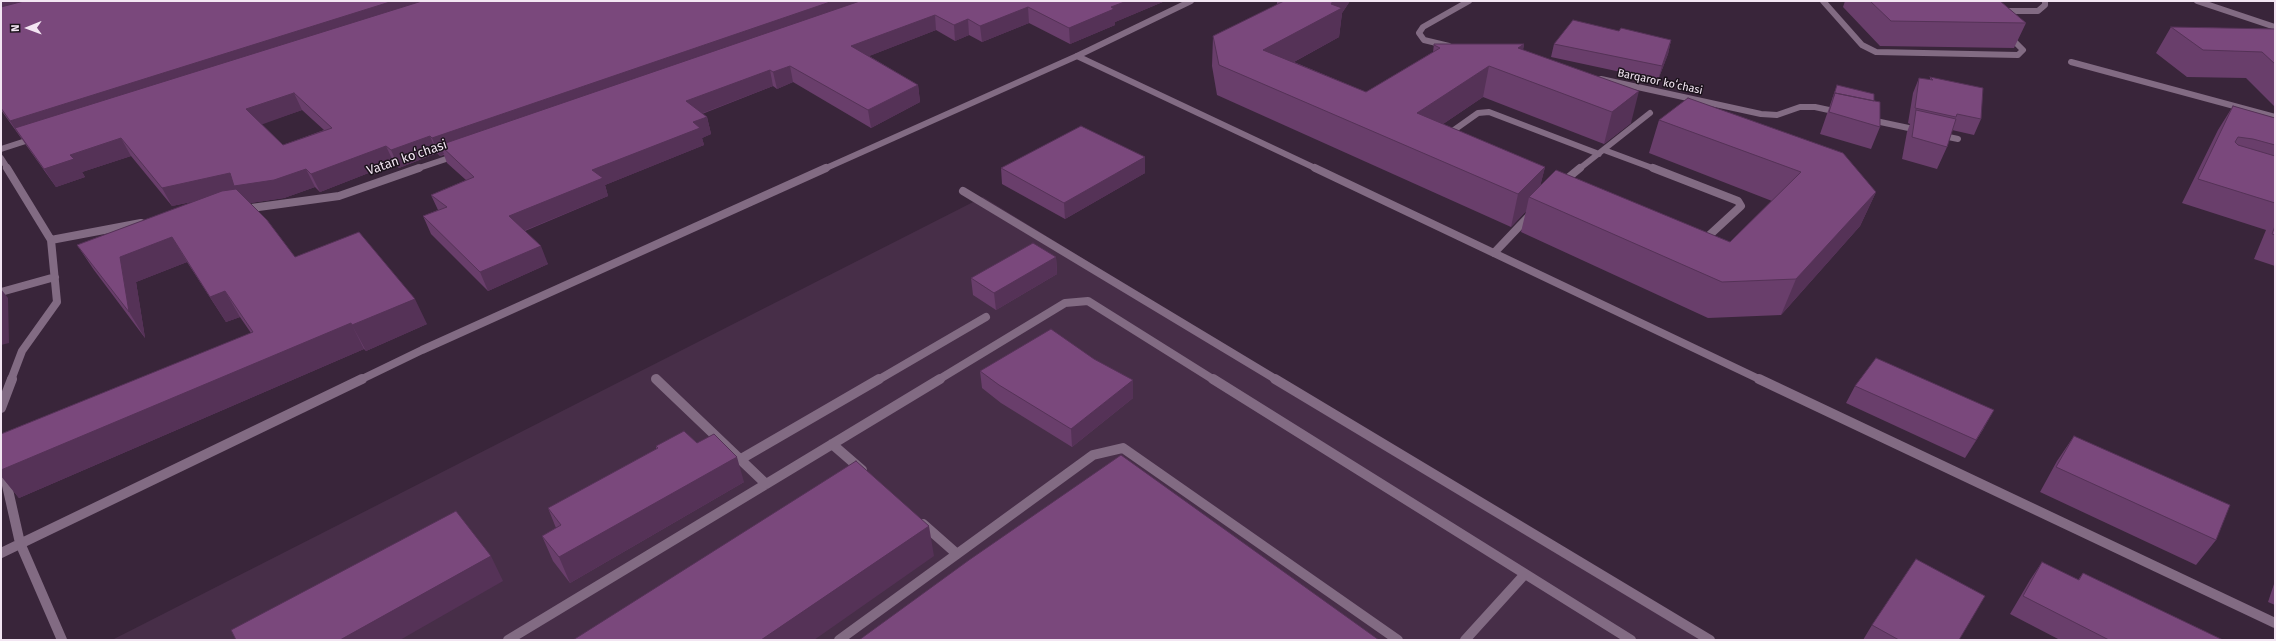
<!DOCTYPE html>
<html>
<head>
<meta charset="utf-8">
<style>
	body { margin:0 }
	#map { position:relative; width:2276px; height:641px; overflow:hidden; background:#39253a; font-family:"Fira Sans",sans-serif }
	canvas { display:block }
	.frame { position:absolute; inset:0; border:2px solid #f3e6f3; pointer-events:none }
	.north { position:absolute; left:8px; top:8px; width:40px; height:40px; -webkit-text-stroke:3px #1b121b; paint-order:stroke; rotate:269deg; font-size:11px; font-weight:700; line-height:16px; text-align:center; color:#f3e6f3 }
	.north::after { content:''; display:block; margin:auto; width:14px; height:18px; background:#f3e6f3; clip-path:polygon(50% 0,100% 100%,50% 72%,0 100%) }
</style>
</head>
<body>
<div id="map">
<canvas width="2276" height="641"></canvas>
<div class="frame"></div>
<div class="north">N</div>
</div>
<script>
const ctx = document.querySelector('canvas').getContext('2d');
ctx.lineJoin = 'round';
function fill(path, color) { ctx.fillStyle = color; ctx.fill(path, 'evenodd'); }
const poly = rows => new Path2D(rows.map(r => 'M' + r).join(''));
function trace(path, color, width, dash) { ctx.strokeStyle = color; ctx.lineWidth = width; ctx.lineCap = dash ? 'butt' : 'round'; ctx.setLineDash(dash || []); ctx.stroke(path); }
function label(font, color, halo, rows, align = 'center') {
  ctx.font = font + ' "Fira Sans",sans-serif'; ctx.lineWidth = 3; ctx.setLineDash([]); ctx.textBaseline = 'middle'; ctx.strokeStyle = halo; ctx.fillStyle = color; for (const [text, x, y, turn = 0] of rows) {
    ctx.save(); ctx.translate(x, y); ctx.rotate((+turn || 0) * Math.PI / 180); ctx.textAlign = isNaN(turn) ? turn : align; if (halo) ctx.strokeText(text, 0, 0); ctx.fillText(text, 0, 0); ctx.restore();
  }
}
const built = poly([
	[983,197,1703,640,112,640]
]);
const laneFar2 = poly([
	[1823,1,1862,45,1876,52,2018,55,2023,50,2009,36],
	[2197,1,2275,27],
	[2002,11,2038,11,2045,5,2045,1],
	[1077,56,1317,169],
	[1447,135,1478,113,1489,112,1599,154],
	[1604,150,1655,169],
	[1579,169,1650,113]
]);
const laneFar1 = poly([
	[1315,168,1761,380],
	[1653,168,1738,201,1741,206,1703,241],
	[1563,182,1580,168],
	[1494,253,1531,214],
	[878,380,986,317],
	[938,380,1065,303,1088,301,1214,380]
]);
const lane = poly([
	[656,379,766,484],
	[1213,379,1631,640],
	[1759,379,2275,623],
	[832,444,862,470],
	[741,459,879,379],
	[923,524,957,554],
	[20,543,62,640],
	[508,640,940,379],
	[839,640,1093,455,1123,448,1398,640],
	[1465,640,1525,574]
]);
const streetFar2 = poly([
	[1449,46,1424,40,1419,33,1423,27,1469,1],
	[2071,62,2275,117],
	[1601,79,1761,114,1777,115,1800,107,1815,107,1838,112],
	[1871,120,1918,130],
	[1939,135,1958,139],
	[1,149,35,138],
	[1,158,8,169],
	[416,169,455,156],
	[824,169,1077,56,1191,1]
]);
const streetFar1 = poly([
	[7,168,51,240,57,302,22,351,11,380],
	[963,191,1277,380],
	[244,209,339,196,419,168],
	[51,240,141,223],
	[1,292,55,277],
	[360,380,422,350,826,168]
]);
const street = poly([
	[1275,379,1710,640],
	[1,408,12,379],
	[4,472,20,543],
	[1,553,362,379]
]);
const wall = poly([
	[1,1,1165,1,1115,22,1115,25,1070,44,1029,23,982,42,969,35,955,41,936,30,869,56,918,85,920,102,871,128,793,82,777,89,773,86,702,114,707,117,711,134,702,138,704,145,605,185,608,196,525,231,548,264,488,291,431,234,423,216,438,210,431,195,466,180,447,163,444,155,440,156,437,153,399,168,394,163,320,192,315,187,284,198,250,203,295,257,427,324,366,351,364,349,19,498,1,476,1,434,251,333,240,317,226,322,187,262,136,282,145,338,94,270,77,245,196,201,172,206,131,156,82,172,85,177,56,187,1,110],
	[302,110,324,130,283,145,261,124],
	[1277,1,1350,1,1342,13,1339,37,1294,62,1366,92,1433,52,1434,44,1524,44,1523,50,1631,123,1604,144,1483,97,1443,124,1545,167,1540,186,1730,242,1772,201,1649,153,1659,120,1876,192,1860,226,1781,315,1708,318,1521,232,1526,211,1511,227,1217,95,1212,66,1213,36,1277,5],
	[1845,1,2000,1,2026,23,2014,48,1880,46,1843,7],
	[2171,27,2275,29,2275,107,2246,78,2187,77,2156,53],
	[1619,31,1671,40,1668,54,1658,80,1551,57,1554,44],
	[1930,77,1981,119,1974,135,1952,130,1947,147,1937,169,1902,159,1907,132,1910,124,1908,123,1913,93,1919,78,1930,80],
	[1837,85,1874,101,1880,127,1871,149,1820,134],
	[2233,106,2275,118,2275,266,2254,259,2266,230,2182,203,2218,130],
	[1001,168,1145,173,1065,219,1002,184],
	[1056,257,1057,274,996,310,973,295,971,278],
	[1094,359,1133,398,1072,447,1001,403,982,388,980,371],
	[1855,386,1984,428,1965,458,1846,403],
	[2074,436,2216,540,2196,565,2040,492,2057,461],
	[697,443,744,482,570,583,553,561,542,536,556,528,548,508,656,449,656,446],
	[2042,562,2078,580,2083,573,2223,640,2060,640,2010,614,2030,580],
	[2275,581,2275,605,2268,602],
	[1872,625,1959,640,1863,640]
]);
const shadedWall = poly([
	[1,1,56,1,1,16],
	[393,1,448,1,15,128,21,138,10,121],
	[833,1,880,1,440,145,444,154,440,156,432,138],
	[1127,1,1165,1,1115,22,1115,25,1070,44,1069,28,1111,7],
	[1333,1,1350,1,1342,13,1339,37,1261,80,1263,50,1331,4],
	[1028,7,1029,23,982,42,980,26],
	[935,15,936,30,854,62,851,46],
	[968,19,969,35,955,41,954,25],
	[1671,40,1668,54,1658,80,1662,66],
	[1524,44,1518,74,1518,48],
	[790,66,793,82,777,89,773,72],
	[1489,66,1483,97,1412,145,1417,113],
	[770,70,773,86,690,118,686,101],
	[918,85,920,102,871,128,868,110],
	[1639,91,1631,123,1604,144,1612,112],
	[294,93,302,110,255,127,246,109],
	[707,117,711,134,702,138,704,145,605,185,608,196,516,234,509,216,592,170,693,122],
	[430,136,437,153,399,168,391,150],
	[121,138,131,156,82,172,85,177,56,187,44,169,70,155],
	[386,146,394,163,320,192,311,174],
	[1145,157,1145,173,1065,219,1064,203],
	[1545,167,1537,199,1529,197,1526,211,1511,227,1518,194],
	[306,169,315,187,284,198,244,204,237,192,172,206,162,188,230,173],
	[1876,192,1860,226,1781,315,1796,279],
	[172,237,187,262,136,282,145,338,129,312,120,257],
	[541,246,548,264,488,291,480,272],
	[1056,257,1057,274,996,310,994,293],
	[1,289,8,298,9,343,1,345],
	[225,291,240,317,226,322,210,297],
	[415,299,427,324,366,351,352,325],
	[351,323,364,349,19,498,1,476,1,470],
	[1133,380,1133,398,1072,447,1071,429],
	[1994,410,1984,428,1965,458,1976,440],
	[737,457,744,482,570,583,559,557],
	[929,526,934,556,814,640,761,640],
	[491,556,503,581,400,640,340,640]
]);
const building = poly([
	[24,1,393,1,10,121,1,108,1,7,24,1],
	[422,1,833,1,432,138,430,136,391,150,386,146,311,174,306,169,274,180,234,186,230,173,162,188,121,138,70,155,74,159,44,169,15,128,422,1],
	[294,93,332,128,283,145,246,109,294,93],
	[860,1,1127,1,1111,7,1114,9,1069,28,1028,7,980,26,968,19,954,25,935,15,851,46,918,85,868,110,790,66,773,72,770,70,686,101,707,117,693,122,700,128,592,170,603,178,509,216,541,246,480,272,423,216,447,207,431,195,474,177,440,145,860,1],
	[1284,1,1333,1,1331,4,1342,8,1263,50,1366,92,1440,48,1434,45,1434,44,1524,44,1518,48,1639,91,1612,112,1489,66,1417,113,1545,167,1518,194,1219,65,1213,36,1284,1],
	[1870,1,2000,1,2026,23,1891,21,1870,1],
	[1573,20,1619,31,1621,28,1671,40,1662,66,1554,44,1573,20],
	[2171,27,2275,29,2275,64,2262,52,2203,50,2171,27],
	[1930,77,1983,88,1981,119,1957,114,1956,117,1915,108,1919,78,1933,80,1930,77],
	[1837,85,1874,94,1874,101,1835,93,1833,98,1837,85],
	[1835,93,1880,102,1880,127,1829,112,1835,93],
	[1688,98,1843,153,1876,192,1796,279,1722,282,1529,197,1556,170,1730,242,1801,172,1659,120,1688,98],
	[2233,106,2275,118,2275,145,2253,139,2238,137,2235,142,2238,145,2275,156,2275,203,2198,179,2233,106],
	[1916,110,1956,119,1947,147,1912,137,1916,110],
	[1081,126,1145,157,1064,203,1001,168,1081,126],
	[236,189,267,220,295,257,359,232,415,299,352,325,351,323,1,470,1,434,253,332,225,291,210,297,172,237,120,257,129,312,77,245,222,191,236,189],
	[2275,226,2275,235,2272,234,2275,226],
	[1033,243,1056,257,994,293,971,278,1033,243],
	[1051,329,1094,359,1133,380,1071,429,999,385,980,371,1051,329],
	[1876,358,1994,410,1976,440,1855,386,1876,358],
	[684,431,697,443,714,434,737,457,559,557,542,536,561,525,548,508,658,448,656,446,684,431],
	[2074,436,2230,505,2216,540,2056,467,2074,436],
	[1121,455,1379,640,859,640,969,560,1121,455],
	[856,461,929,526,761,640,573,640,856,461],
	[456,511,491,556,340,640,236,640,231,630,456,511],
	[1916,559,1985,596,1959,640,1899,640,1872,625,1916,559],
	[2042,562,2079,580,2083,573,2223,640,2109,640,2023,596,2042,562]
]);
const farStreetnames = [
	["Barqaror koʻchasi",1660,82,12]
];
const streetNames = [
	["Vatan koʻchasi",407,158,-19]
];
fill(built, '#472e48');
trace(laneFar2, '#826b83', 6);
trace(laneFar1, '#826b83', 8);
trace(lane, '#826b83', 10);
trace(streetFar2, '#826b83', 6);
trace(streetFar1, '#826b83', 8);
trace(street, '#826b83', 10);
fill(wall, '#693e6b');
fill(shadedWall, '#553257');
fill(building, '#7a487c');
trace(building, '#553257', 1);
label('11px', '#f3e6f3', '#1b121b', farStreetnames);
label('13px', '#f3e6f3', '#1b121b', streetNames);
</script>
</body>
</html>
